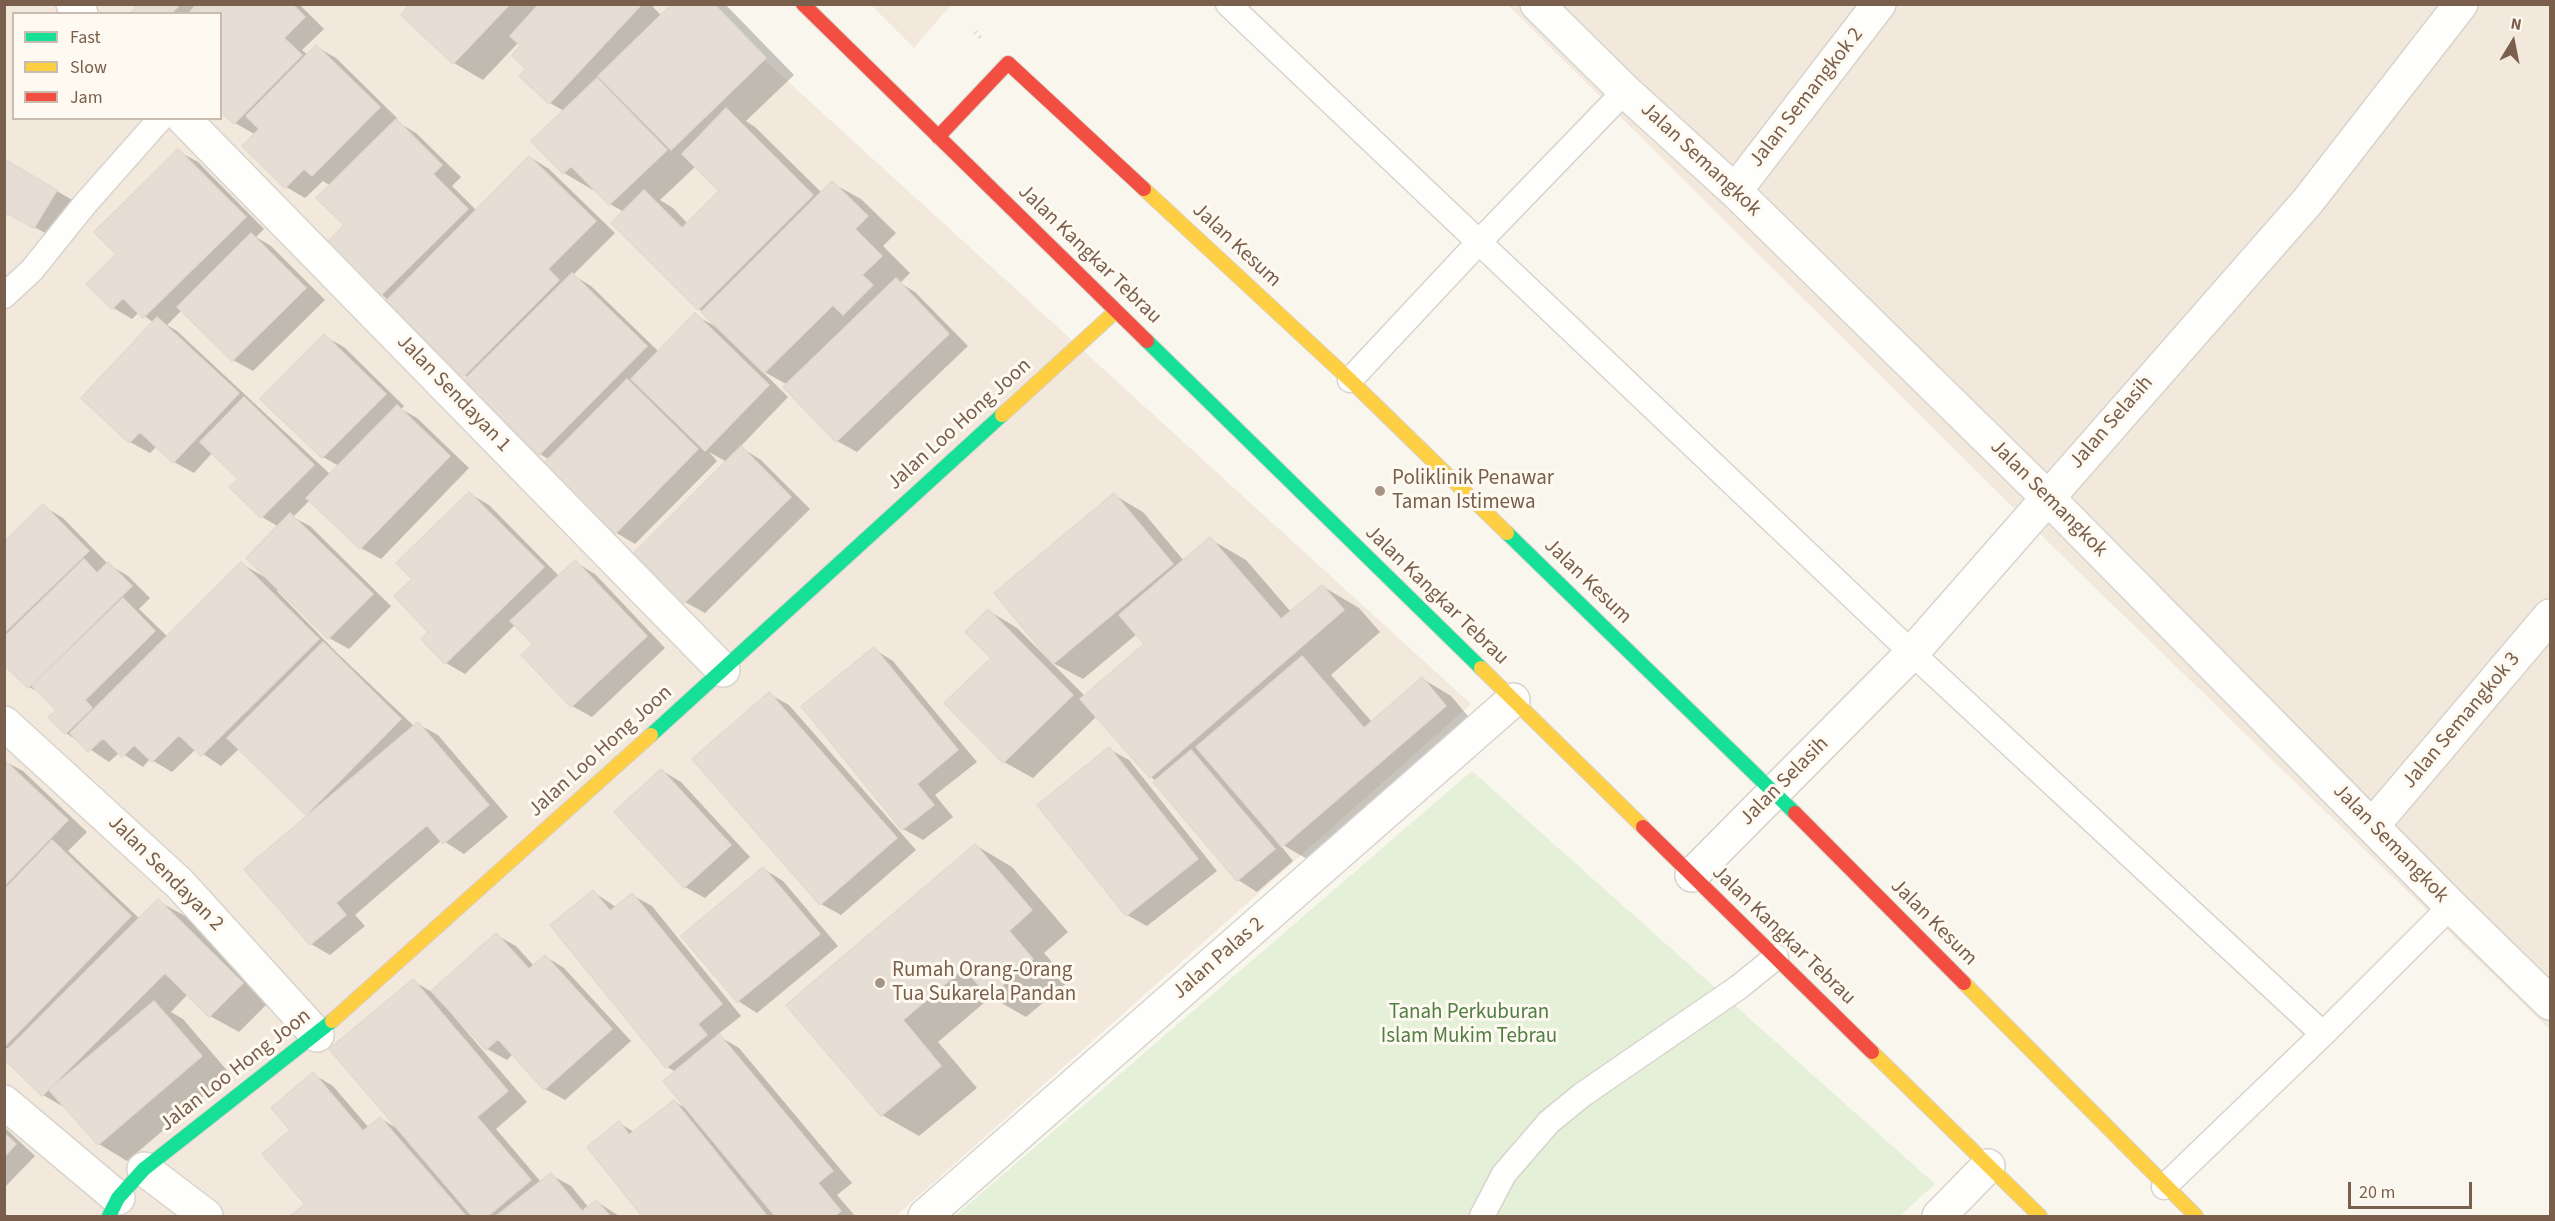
<!DOCTYPE html>
<html>
<head>
<meta charset="utf-8">
<style>
	body { margin:0 }
	#map { position:relative; width:2555px; height:1221px; overflow:hidden; background:#f9f6ee; font-family:"Source Sans 3",sans-serif }
	canvas { display:block }
	.frame { position:absolute; inset:0; border:6px solid #795f4c; pointer-events:none }
	.legend { position:absolute; left:12px; top:12px; width:210px; height:108px; box-sizing:border-box; background:#fffaf1; border:2px solid #c9bcaf; margin:0; padding:8px 10px; list-style:none; font-size:18px; color:#795f4c }
	.legend li { display:flex; align-items:center; gap:12px; height:30px }
	.legend b { width:30px; border:2px solid #c9bcaf }
	.north { position:absolute; left:2483px; top:12px; width:60px; height:60px; -webkit-text-stroke:4px #fffaf1; paint-order:stroke; rotate:10deg; font-size:16px; font-weight:700; line-height:24px; text-align:center; color:#795f4c }
	.north::after { content:''; display:block; margin:auto; width:21px; height:27px; background:#795f4c; clip-path:polygon(50% 0,100% 100%,50% 72%,0 100%) }
	.scale { position:absolute; left:2348px; top:1182px; width:124px; height:27px; box-sizing:border-box; border:3px solid #795f4c; border-top:0; padding-left:8px; font-size:18px; line-height:21px; white-space:nowrap; color:#795f4c; -webkit-text-stroke:4px #fffaf1; paint-order:stroke }
</style>
</head>
<body>
<div id="map">
<canvas width="2555" height="1221"></canvas>
<div class="frame"></div>
<ul class="legend">
<li><b style="height:8px;background:#16e098"></b>Fast</li>
<li><b style="height:8px;background:#ffcf43"></b>Slow</li>
<li><b style="height:8px;background:#f24e42"></b>Jam</li>
</ul>
<div class="north">N</div>
<div class="scale">20 m</div>
</div>
<script>
const ctx = document.querySelector('canvas').getContext('2d');
ctx.lineJoin = 'round';
function fill(path, color) { ctx.fillStyle = color; ctx.fill(path, 'evenodd'); }
const poly = rows => new Path2D(rows.map(r => 'M' + r).join(''));
function trace(path, color, width, dash) { ctx.strokeStyle = color; ctx.lineWidth = width; ctx.lineCap = dash ? 'butt' : 'round'; ctx.setLineDash(dash || []); ctx.stroke(path); }
function label(font, color, halo, rows, align = 'center') {
  ctx.font = font + ' "Source Sans 3",sans-serif'; ctx.lineWidth = 6; ctx.setLineDash([]); ctx.textBaseline = 'middle'; ctx.strokeStyle = halo; ctx.fillStyle = color; for (const [text, x, y, turn = 0] of rows) {
    ctx.save(); ctx.translate(x, y); ctx.rotate((+turn || 0) * Math.PI / 180); ctx.textAlign = isNaN(turn) ? turn : align; if (halo) ctx.strokeText(text, 0, 0); ctx.fillText(text, 0, 0); ctx.restore();
  }
}
const residential = poly([
	[5,5,704,5,1471,704,896,1216,5,1216],
	[14,14,220,14,220,118,14,118],
	[871,5,951,5,914,48],
	[1508,5,2550,5,2550,1030,2048,542]
]);
const green = poly([
	[1472,771,1935,1184,1900,1216,955,1216]
]);
const shadow = poly([
	[136,4,299,4,324,29,302,50,308,55,317,47,336,58,398,119,396,121,416,133,461,177,452,186,477,211,530,157,549,169,615,233,573,275,591,286,659,352,695,315,720,329,699,309,624,212,610,204,595,188,593,190,564,173,533,141,564,111,550,103,528,68,523,45,519,42,483,80,454,63,412,4,655,4,653,7,662,16,674,4,725,4,794,75,746,121,755,127,822,193,832,183,861,199,896,233,883,246,910,273,900,283,915,292,968,346,857,452,837,441,785,387,788,385,761,370,788,397,740,447,761,460,810,509,705,613,685,602,727,462,709,452,717,461,635,544,615,532,550,460,540,454,468,378,329,243,346,225,331,186,323,181,305,198,286,187,256,135,235,123,220,14,132,14,139,7],
	[696,166,722,191,688,224,673,208,660,200],
	[178,151,198,162,264,229,256,237,271,246,325,300,253,371,233,360,182,310,167,325,177,331,331,475,339,466,323,457,324,336,344,347,404,406,401,409,417,418,469,468,381,559,361,548,310,500,293,517,310,526,391,606,349,649,329,638,280,589,277,591,336,652,415,727,418,724,438,735,508,817,464,854,442,840,355,915,365,926,330,955,311,944,310,816,240,748,221,766,196,749,172,772,150,759,143,767,120,752,109,762,66,733,58,710,44,695,29,687,4,662,4,543,43,506,63,518,108,564,128,576,150,598,139,609,168,637,242,564,268,579,279,527,262,517,231,487,241,479,213,452,194,473,174,462,157,446,150,453,130,442,83,398,154,323,139,312,132,319,112,307,118,254],
	[4,161,76,202,54,238,4,210],
	[470,494,489,505,560,577,575,562,595,574,665,648,592,717,572,706,523,655,535,644,516,624,465,674,446,663,430,632,414,579],
	[1114,495,1143,512,1184,561,1210,539,1246,560,1291,612,1322,586,1359,608,1380,632,1331,675,1372,722,1423,679,1451,696,1474,723,1312,862,1278,842,1293,861,1257,892,1238,880,1157,781,1150,777,1097,716,1033,778,1004,762,989,611,1017,628,1047,658,1049,657],
	[1137,634,1146,644,1085,696,1051,662,1083,679],
	[874,649,893,661,977,762,935,795,953,817,923,840,903,829],
	[769,694,789,705,916,850,841,915,821,904],
	[1109,749,1129,760,1217,871,1147,926,1127,915],
	[4,761,23,771,87,832,68,851,140,919,158,901,187,917,271,1000,239,1032,210,1016,188,994,171,1012,183,1019,230,1074,127,1161,99,1144,69,1110,43,1095,10,1050,4,1047],
	[661,770,681,782,750,857,705,898,685,887],
	[975,845,1012,867,1068,932,1044,953,1069,981,1026,1017,991,997,938,1042,977,1088,919,1136,882,1115,788,1005],
	[764,869,783,881,838,946,757,1013,738,1001],
	[593,892,616,907,632,895,652,906,741,1016,717,1035,739,1048,852,1183,837,1195,855,1216,644,1216,589,1148,619,1123,634,1132,674,1101,688,1110,676,1072,667,1067],
	[496,935,516,946,534,966,545,956,564,968,631,1041,565,1100,545,1089,513,1054,507,1060,487,1049,456,1015,454,1017,527,1102,496,1129,541,1182,551,1175,571,1186,589,1208,596,1201,619,1216,293,1216,307,1205,292,1130,313,1074,333,1086,369,1128,380,1118,398,1129,413,981,432,992],
	[4,1127,35,1156,4,1188]
]);
const building = poly([
	[134,4,180,4,171,14,130,14,136,7,134,4],
	[197,4,292,4,305,17,284,38,302,55,234,124,220,111,220,14,188,14,197,4],
	[410,4,510,4,453,64,401,15,410,4],
	[539,4,640,4,641,5,549,104,519,76,526,69,512,56,520,45,510,36,539,4],
	[672,4,714,4,766,58,671,150,598,76,672,4],
	[316,45,380,107,312,176,304,169,285,188,242,146,259,129,246,116,316,45],
	[597,78,667,150,609,205,571,166,563,174,531,141,597,78],
	[726,108,813,195,698,310,611,223,644,190,682,228,719,191,682,154,726,108],
	[396,119,442,165,433,174,468,209,380,296,327,243,344,225,316,198,396,119],
	[178,149,246,217,143,318,123,298,112,309,86,284,116,254,94,232,178,149],
	[529,156,596,221,548,269,559,280,463,377,386,301,529,156],
	[4,159,57,190,34,228,4,212,4,159],
	[832,181,868,216,855,229,882,256,862,275,873,285,843,315,833,305,764,373,701,312,832,181],
	[251,233,306,288,232,361,177,307,251,233],
	[572,273,647,346,539,455,463,381,572,273],
	[896,278,949,334,836,442,783,387,896,278],
	[695,313,769,385,705,451,631,379,695,313],
	[157,317,239,393,173,463,140,432,129,443,81,398,157,317],
	[324,334,386,394,322,458,260,399,324,334],
	[627,379,698,449,615,534,543,464,627,379],
	[244,397,314,465,261,518,229,487,238,479,200,442,244,397],
	[397,405,450,456,360,549,306,498,397,405],
	[741,446,791,497,684,603,634,553,741,446],
	[469,492,544,567,445,664,421,639,428,632,394,596,412,579,396,563,469,492],
	[1114,493,1173,564,1053,664,994,593,1114,493],
	[43,504,89,551,4,633,4,542,43,504],
	[290,513,373,594,328,639,246,558,290,513],
	[1210,537,1281,619,1322,585,1344,610,1150,778,1080,699,1144,644,1119,615,1210,537],
	[84,559,97,573,108,562,132,586,28,688,4,665,4,637,84,559],
	[575,560,647,636,571,707,521,655,533,644,510,621,575,560],
	[241,562,319,639,201,756,179,735,152,762,134,745,122,757,103,738,88,752,70,733,241,562],
	[123,598,155,631,85,700,92,708,65,734,48,717,56,710,32,686,123,598],
	[988,609,1073,695,1003,763,944,703,991,658,965,632,988,609],
	[323,642,401,719,306,815,227,738,323,642],
	[874,647,958,750,917,784,934,805,902,830,801,706,874,647],
	[1302,656,1364,728,1422,677,1446,706,1282,847,1196,747,1302,656],
	[769,692,897,838,820,905,692,759,769,692],
	[418,722,489,805,443,844,427,825,336,903,346,915,310,945,244,869,418,722],
	[1109,747,1198,859,1126,916,1037,805,1109,747],
	[1191,750,1275,849,1237,881,1153,782,1191,750],
	[4,760,68,820,4,886,4,760],
	[661,769,731,845,684,888,614,812,661,769],
	[52,840,131,916,4,1047,4,890,52,840],
	[975,844,1032,910,1009,931,1033,959,989,997,964,968,903,1020,941,1066,881,1116,786,1005,975,844],
	[763,867,820,934,737,1002,681,936,763,867],
	[593,890,610,911,632,893,722,1004,698,1024,707,1035,666,1068,550,925,593,890],
	[158,899,243,983,209,1017,165,973,42,1096,4,1059,4,1053,158,899],
	[496,933,529,969,545,955,612,1029,544,1090,498,1039,486,1050,431,991,496,933],
	[413,979,508,1091,477,1117,531,1180,488,1216,472,1216,329,1049,413,979],
	[154,1001,202,1056,98,1145,49,1090,154,1001],
	[719,1034,833,1171,818,1183,841,1211,835,1216,775,1216,663,1081,719,1034],
	[313,1072,363,1131,380,1117,466,1216,290,1216,305,1204,262,1154,290,1130,271,1108,313,1072],
	[674,1100,767,1216,642,1216,587,1147,619,1121,629,1135,674,1100],
	[4,1133,16,1144,4,1157,4,1133],
	[551,1173,582,1211,596,1200,610,1216,496,1216,551,1173]
]);
const path = poly([
	[975,32,981,38]
]);
const lane = poly([
	[1228,4,1912,653,2323,1034],
	[4,296,32,270,85,204,161,118],
	[1350,380,1479,242,1625,91],
	[2164,1187,2323,1034,2451,906],
	[1482,1216,1504,1174,1549,1122,1582,1095,1739,987,1776,957]
]);
const street = poly([
	[73,4,81,14],
	[1537,4,1625,91,1735,191,2047,497,2451,906,2550,1003],
	[183,118,723,670],
	[1735,191,1879,4],
	[4,723,180,884,317,1035],
	[2373,825,2550,616],
	[1692,875,1912,653,2308,201,2461,4],
	[4,1102,118,1198],
	[144,1169,206,1216],
	[925,1216,1513,700],
	[1939,1216,1988,1166]
]);
const fast = poly([
	[1147,341,1481,668],
	[1507,533,1795,813],
	[651,735,1002,415],
	[109,1216,118,1198,144,1169,332,1021]
]);
const slow = poly([
	[1144,189,1350,380,1507,533],
	[1002,415,1116,311],
	[1481,668,1643,827],
	[1964,983,2196,1216],
	[332,1021,651,735],
	[1872,1052,2040,1216]
]);
const jam = poly([
	[803,4,1147,341],
	[938,137,1008,63,1144,189],
	[1795,813,1964,983],
	[1643,827,1872,1052]
]);
const markers = [
	[1380,491,6,"#a69485"],
	[880,983,6,"#a69485"]
];
const streetNames = [
	["Jalan Semangkok 2",1807,98,-52],
	["Jalan Semangkok",1700,160,43],
	["Jalan Kesum",1236,246,43],
	["Jalan Kangkar Tebrau",1089,255,44],
	["Jalan Sendayan 1",453,394,46],
	["Jalan Selasih",2112,423,-49],
	["Jalan Loo Hong Joon",960,425,-42],
	["Jalan Semangkok",2048,499,45],
	["Jalan Kesum",1587,582,44],
	["Jalan Kangkar Tebrau",1436,596,44],
	["Jalan Semangkok 3",2462,721,-50],
	["Jalan Loo Hong Joon",601,752,-42],
	["Jalan Selasih",1785,782,-45],
	["Jalan Semangkok",2390,844,46],
	["Jalan Sendayan 2",165,874,45],
	["Jalan Kesum",1933,923,45],
	["Jalan Kangkar Tebrau",1783,936,44],
	["Jalan Palas 2",1219,959,-41],
	["Jalan Loo Hong Joon",236,1071,-38]
];
const poiNames = [
	["Poliklinik Penawar",1392,479],
	["Taman Istimewa",1392,503],
	["Rumah Orang-Orang",892,971],
	["Tua Sukarela Pandan",892,995]
];
const parkNames = [
	["Tanah Perkuburan",1469,1013],
	["Islam Mukim Tebrau",1469,1037]
];
fill(residential, '#f2e9dc');
fill(green, '#e5f0d9');
fill(shadow, '#0003');
fill(building, '#e6ded5');
trace(building, '#e2d9d0', 1.5);
trace(lane, '#d8d3cc', 27);
trace(street, '#d8d3cc', 36);
trace(fast, '#d9d3cc', 16);
trace(slow, '#d9d3cc', 16);
trace(jam, '#d9d3cc', 16);
trace(path, '#dbd6cf', 4, [1.5, 4.5]);
trace(lane, '#fefefc', 24);
trace(street, '#fefefc', 33);
trace(fast, '#16e098', 14);
trace(slow, '#ffcf43', 14);
trace(jam, '#f24e42', 14);
for (const [x, y, r, color] of markers) { const dot = new Path2D(); dot.arc(x, y, r, 0, 2 * Math.PI); ctx.fillStyle = color; ctx.fill(dot); trace(dot, '#fffaf1', 2); }
label('21px', '#795f4c', '#fffaf1', streetNames);
label('21px', '#795f4c', '#fffaf1', poiNames, 'left');
label('21px', '#517f43', '#fffaf1', parkNames);
</script>
</body>
</html>
